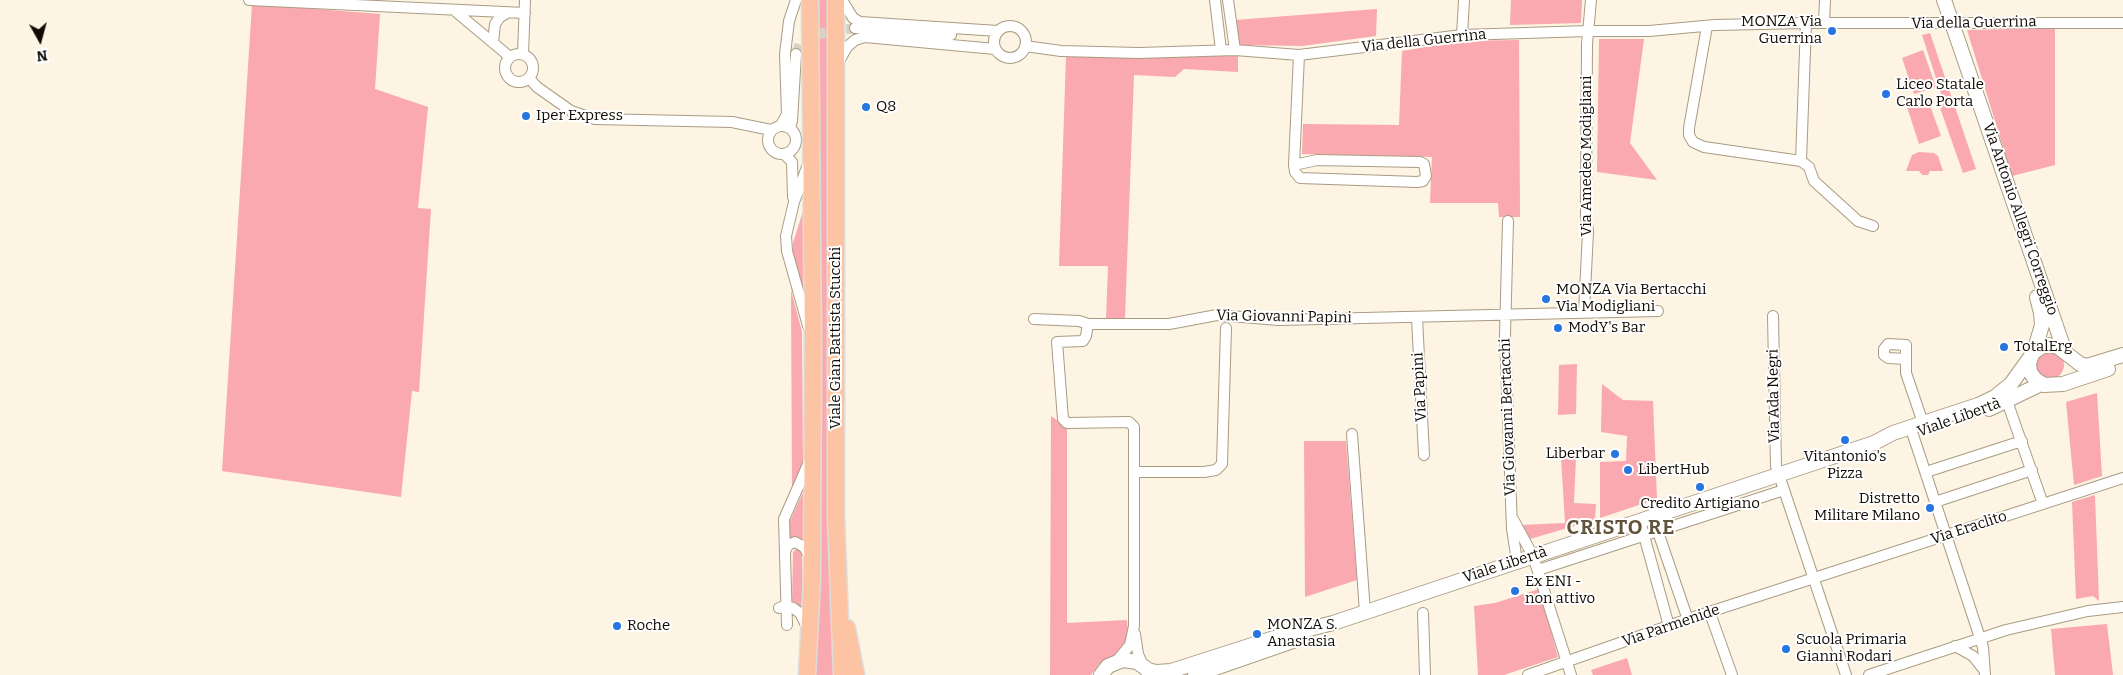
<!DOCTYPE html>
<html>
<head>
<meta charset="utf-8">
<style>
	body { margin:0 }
	#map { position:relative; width:2123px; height:675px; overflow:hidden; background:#fdf4e3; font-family:Bitter,serif }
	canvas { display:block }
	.north { position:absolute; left:15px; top:15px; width:50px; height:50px; -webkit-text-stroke:4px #fff; paint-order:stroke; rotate:173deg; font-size:14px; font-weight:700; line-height:20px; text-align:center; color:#0f0a03 }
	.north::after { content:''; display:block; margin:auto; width:18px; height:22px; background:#0f0a03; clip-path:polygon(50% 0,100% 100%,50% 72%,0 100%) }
</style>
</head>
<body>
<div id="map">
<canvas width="2123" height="675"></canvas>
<div class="north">N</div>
</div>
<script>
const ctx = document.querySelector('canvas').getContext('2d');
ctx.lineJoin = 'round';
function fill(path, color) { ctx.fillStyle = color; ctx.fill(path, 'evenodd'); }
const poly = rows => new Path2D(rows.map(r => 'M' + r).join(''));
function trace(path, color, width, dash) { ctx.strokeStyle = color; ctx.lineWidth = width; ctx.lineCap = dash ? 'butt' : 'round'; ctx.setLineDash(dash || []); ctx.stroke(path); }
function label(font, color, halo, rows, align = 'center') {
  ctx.font = font + ' Bitter,serif'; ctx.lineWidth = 4; ctx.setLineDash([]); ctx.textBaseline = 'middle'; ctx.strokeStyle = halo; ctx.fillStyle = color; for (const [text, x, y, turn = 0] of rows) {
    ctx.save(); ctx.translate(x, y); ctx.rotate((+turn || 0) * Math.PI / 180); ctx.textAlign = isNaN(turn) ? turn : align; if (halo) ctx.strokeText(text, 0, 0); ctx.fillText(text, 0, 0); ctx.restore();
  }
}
const green = poly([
	[817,0,827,0,832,608,836,675,815,675,819,608],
	[1511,0,1582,0,1581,23,1510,25],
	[252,4,380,14,375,89,428,107,418,208,431,209,419,392,412,391,401,497,222,471],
	[1377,9,1376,36,1302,46,1241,45,1238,41,1235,20],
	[2055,28,2055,165,2012,176,1967,30],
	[1930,33,1976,169,1963,173,1939,105,1944,103,1922,35],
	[1599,39,1644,39,1630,143,1657,180,1597,172],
	[1519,40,1520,217,1499,217,1498,203,1430,203,1432,157,1302,154,1303,124,1399,125,1402,51,1462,41],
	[1923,50,1936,87,1914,94,1902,58],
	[1238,55,1238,72,1184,69,1175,77,1134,75,1125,318,1106,319,1108,266,1059,266,1066,56],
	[1928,100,1941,136,1919,144,1907,107],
	[1919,152,1934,153,1938,156,1943,171,1930,171,1928,175,1922,175,1919,171,1906,171,1912,155],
	[804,208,804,297,793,252,793,243],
	[791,290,802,332,803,463,792,488],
	'2036 365a14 14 0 1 1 28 0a14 14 0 1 1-28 0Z',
	[1577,364,1576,414,1558,415,1559,365],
	[1602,384,1623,400,1653,401,1657,499,1600,518,1600,462,1626,461,1627,436,1601,432],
	[2097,393,2102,476,2074,485,2066,402],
	[1051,416,1067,427,1067,623,1127,620,1128,634,1125,647,1116,655,1099,664,1091,675,1050,675],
	[1304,441,1346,441,1357,580,1305,597],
	[1561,458,1576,458,1574,503,1596,504,1595,520,1530,539,1520,525,1565,523],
	[804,490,803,540,797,538,788,540,790,521],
	[2095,495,2099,601,2093,596,2076,599,2072,502],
	[796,549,801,551,802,555,803,609,792,602,793,552],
	[1539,589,1558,657,1504,675,1478,675,1474,606,1495,603],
	[2107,624,2113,675,2055,675,2051,629],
	[1627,658,1632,675,1593,675,1591,670]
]);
const streetTunnel = poly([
	[796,54,800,44,813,35,855,28]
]);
const street = poly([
	[249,0,525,13],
	[842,0,853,18,860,22,998,31],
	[1215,0,1221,50],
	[1228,0,1235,50],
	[455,11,510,57],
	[1824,23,1825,0],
	'994 42a16 16 0 1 1 32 0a16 16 0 1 1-32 0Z',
	[1707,26,1689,128,1689,135,1693,142,1704,147,1801,161,1809,167,1814,181,1858,221,1873,226],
	[855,28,951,35],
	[1462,35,1464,0],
	[493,43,495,24,500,17,507,13],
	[1025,46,1061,51,1139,53,1235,50,1299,55,1462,35,1588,31,1649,31,1715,25,1806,23,2123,23],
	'505 68a14 14 0 1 1 28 0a14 14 0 1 1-28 0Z',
	[523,54,525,0],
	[838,63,847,47,855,40,865,37,995,49],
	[529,78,537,87,571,111,595,119,732,122,771,130],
	[781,125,787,114,785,54,789,21,796,0],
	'768 140a14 14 0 1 1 28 0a14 14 0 1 1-28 0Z',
	[790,128,792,121,796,54],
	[784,154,792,162,793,197],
	[1801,161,1806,23],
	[1294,165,1317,160,1420,162,1424,164,1426,176,1423,181,1417,182,1300,178,1295,172,1294,165,1299,55],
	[807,167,794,202,786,236,787,251,808,326],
	[1508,221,1505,335,1512,529,1517,561],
	[1584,312,1588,232,1586,215,1587,44,1591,0],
	[1773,316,1776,466,1846,675],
	[1417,318,1424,455],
	[1034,319,1079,321,1088,324,1169,324,1217,315,1279,320,1658,311],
	[1088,324,1086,336,1083,341,1057,342,1063,419,1067,423,1129,422,1134,427,1134,626,1130,645,1116,662],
	[1906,359,1888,358,1884,355,1884,349,1888,344,1906,345,1906,373,1923,423],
	[2007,401,2043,504],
	[1352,434,1365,612],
	[1913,435,1983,647,1985,675],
	[1134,472,1204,472,1216,470,1222,464,1226,328],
	[1926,472,2022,441],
	[1935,502,2032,470],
	[1513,519,1533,556,1571,675],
	[1640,521,1669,626],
	[1656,526,1688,620],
	[785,552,788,545,795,542,804,547,810,557],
	[1538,570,1784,490],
	[779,608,784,606,793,608,800,613,807,627],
	[1423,613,1425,675],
	[1710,613,1732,675],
	[787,625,784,519,809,462],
	[1135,634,1138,654,1143,666],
	[1955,646,1973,656,1984,670],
	[1528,675,1700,615,2123,478],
	[1869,675,2006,630,2088,611,2123,607]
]);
const secondary = poly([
	[1944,0,2065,352],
	[2034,352,2042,325,2041,313,2037,297],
	[2032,355,2029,363,2030,372,2035,379,2044,385,2063,384,2108,369],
	[1989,409,2041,384],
	[1147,670,1157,672,1171,671,1274,638,1333,623,1874,443,1893,433,1978,405,1995,397,2011,384,2034,352,2041,347,2049,345,2058,347,2080,364,2087,366,2123,355],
	[1101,675,1108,666,1123,660,1137,662,1147,669,1151,675],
	[1195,675,1296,640]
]);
const primary = poly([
	[836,0,836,518,842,675],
	[847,628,856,675],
	[807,675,812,579,813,343,810,0]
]);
const markers = [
	[1832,31,5,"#2775e0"],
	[1886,94,5,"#2775e0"],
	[866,107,5,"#2775e0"],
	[526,116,5,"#2775e0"],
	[1546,299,5,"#2775e0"],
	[1558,328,5,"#2775e0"],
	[2004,347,5,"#2775e0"],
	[1845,440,5,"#2775e0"],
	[1615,454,5,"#2775e0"],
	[1628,470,5,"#2775e0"],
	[1700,487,5,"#2775e0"],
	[1930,508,5,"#2775e0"],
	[1515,591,5,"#2775e0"],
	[617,626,5,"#2775e0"],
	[1257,634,5,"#2775e0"],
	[1786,649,5,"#2775e0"]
];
const poiNames = [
	["MONZA Via",1822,22,"right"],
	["Guerrina",1822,39,"right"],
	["Liceo Statale",1896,85],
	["Carlo Porta",1896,102],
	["Q8",876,107],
	["Iper Express",536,116],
	["MONZA Via Bertacchi",1556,290],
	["Via Modigliani",1556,307],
	["ModY's Bar",1568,328],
	["TotalErg",2014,347],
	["Liberbar",1605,454,"right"],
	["Vitantonio's",1845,457,"center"],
	["Pizza",1845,474,"center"],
	["LibertHub",1638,470],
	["Distretto",1920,499,"right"],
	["Militare Milano",1920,516,"right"],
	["Credito Artigiano",1700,504,"center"],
	["Ex ENI -",1525,582],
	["non attivo",1525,599],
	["MONZA S.",1267,625],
	["Anastasia",1267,642],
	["Roche",627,626],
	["Scuola Primaria",1796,640],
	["Gianni Rodari",1796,657]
];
const streetNames = [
	["Via della Guerrina",1974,23,-1],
	["Via della Guerrina",1424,41,-6],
	["Via Amedeo Modigliani",1587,156,-90],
	["Via Antonio Allegri Correggio",2020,219,71],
	["Via Giovanni Papini",1284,317,1],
	["Viale Gian Battista Stucchi",836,338,-90],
	["Via Papini",1420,387,-93],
	["Via Ada Negri",1774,396,-91],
	["Via Giovanni Bertacchi",1508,417,-92],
	["Viale Libertà",1959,418,-20],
	["Via Eraclito",1969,528,-18],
	["Viale Libertà",1505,565,-18],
	["Via Parmenide",1671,626,-19]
];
const districtNames = [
	["CRISTO RE",1621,528]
];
fill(green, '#f9a9af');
trace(streetTunnel, '#d9d1c1', 10, [10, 5]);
trace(street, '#aa9c81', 12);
trace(secondary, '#aa9c81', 16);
trace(primary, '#dddddc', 19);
trace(street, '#fff', 10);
trace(secondary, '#fff', 14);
trace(primary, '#fdc4a4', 16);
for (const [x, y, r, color] of markers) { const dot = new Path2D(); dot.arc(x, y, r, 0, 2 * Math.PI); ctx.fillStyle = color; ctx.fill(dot); trace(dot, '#fff', 2); }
label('15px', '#0f0a03', '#fff', poiNames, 'left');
label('15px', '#0f0a03', '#fff', streetNames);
ctx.letterSpacing = '1px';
label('bold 20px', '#61543b', '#fff', districtNames);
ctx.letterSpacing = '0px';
</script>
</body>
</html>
